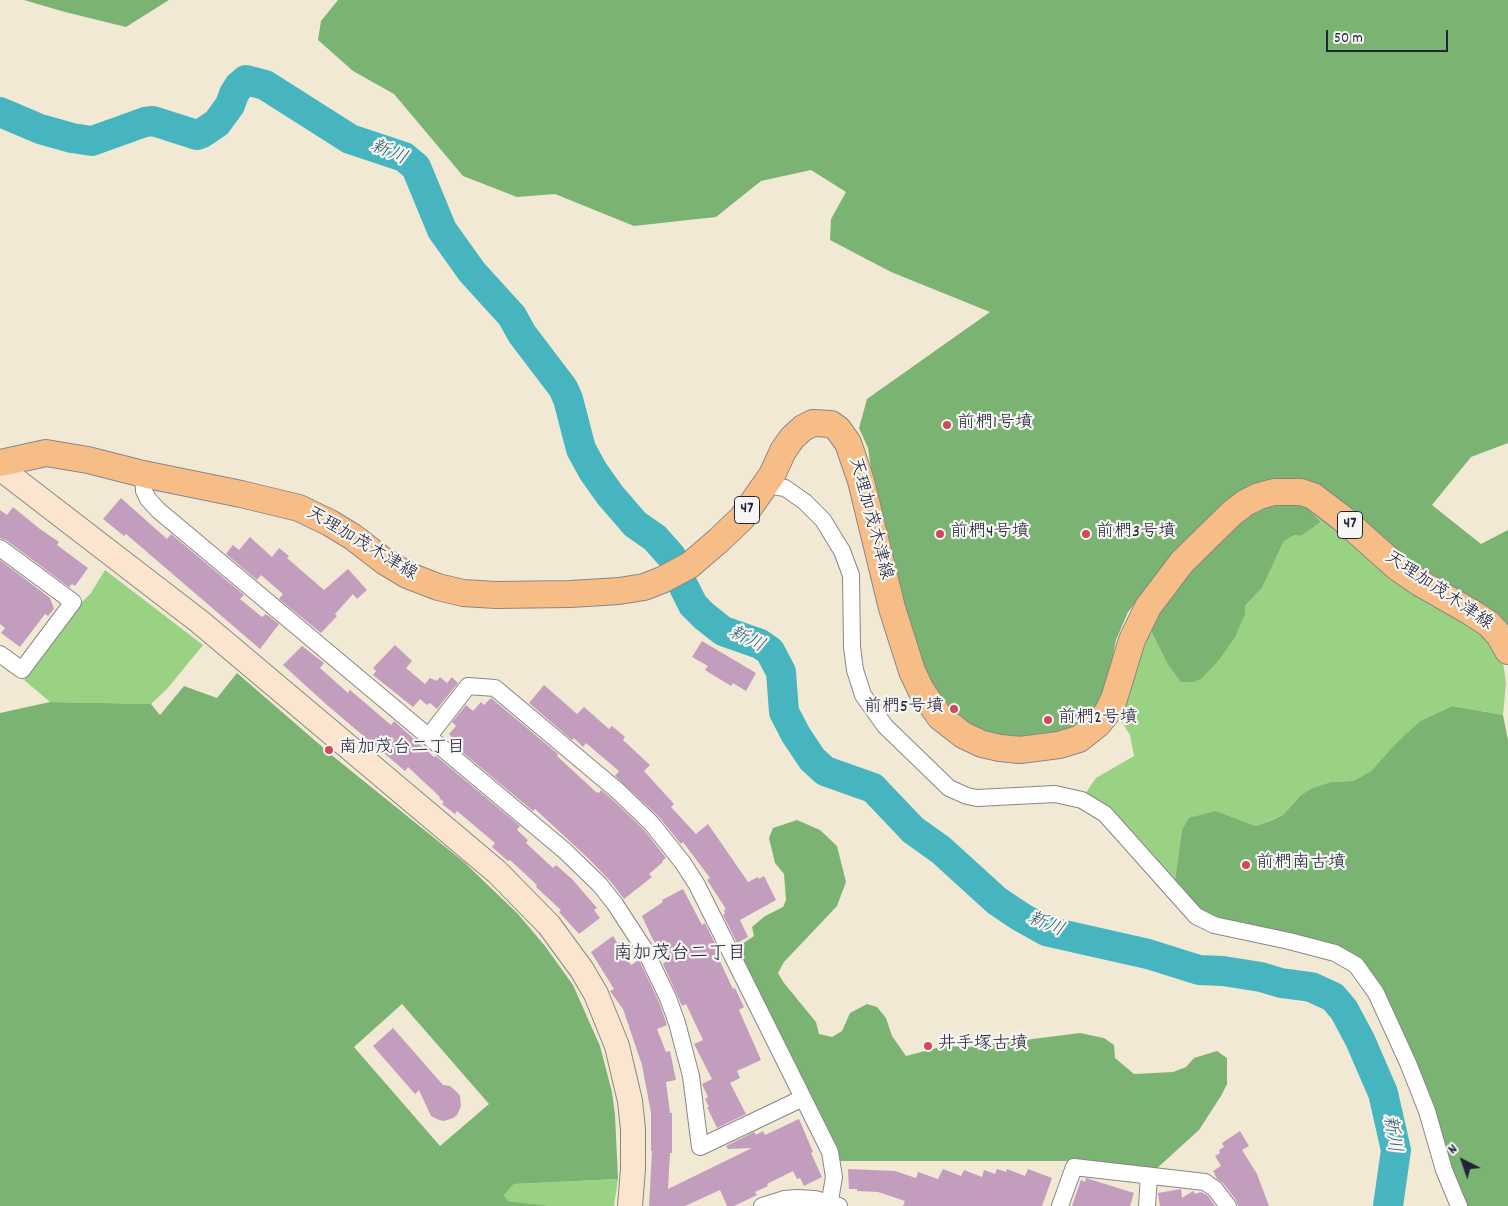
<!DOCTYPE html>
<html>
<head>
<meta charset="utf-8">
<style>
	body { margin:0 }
	#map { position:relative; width:1508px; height:1206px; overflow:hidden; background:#f2e9d5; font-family:Dekko,sans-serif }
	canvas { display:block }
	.north { position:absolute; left:1438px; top:1136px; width:50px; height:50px; -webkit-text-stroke:4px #f6f6f2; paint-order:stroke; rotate:319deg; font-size:14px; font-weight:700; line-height:20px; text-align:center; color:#22223b }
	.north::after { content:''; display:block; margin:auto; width:18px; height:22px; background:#22223b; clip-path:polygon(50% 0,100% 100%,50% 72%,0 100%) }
	.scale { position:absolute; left:1326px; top:30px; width:122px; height:22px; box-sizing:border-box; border:2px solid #22223b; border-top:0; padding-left:6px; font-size:15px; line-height:18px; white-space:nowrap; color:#22223b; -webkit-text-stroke:4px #f6f6f2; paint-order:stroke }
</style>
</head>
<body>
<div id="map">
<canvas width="1508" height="1206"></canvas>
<div class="north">N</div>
<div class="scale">50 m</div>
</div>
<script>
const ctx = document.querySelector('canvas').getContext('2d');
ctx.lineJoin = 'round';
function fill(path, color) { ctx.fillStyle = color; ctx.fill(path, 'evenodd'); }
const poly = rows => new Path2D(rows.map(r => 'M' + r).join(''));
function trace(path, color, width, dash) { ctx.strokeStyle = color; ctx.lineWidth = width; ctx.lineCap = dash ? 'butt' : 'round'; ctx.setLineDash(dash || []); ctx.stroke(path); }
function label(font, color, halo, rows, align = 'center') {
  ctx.font = font + ' Dekko,"Klee One",sans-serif'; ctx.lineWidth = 4.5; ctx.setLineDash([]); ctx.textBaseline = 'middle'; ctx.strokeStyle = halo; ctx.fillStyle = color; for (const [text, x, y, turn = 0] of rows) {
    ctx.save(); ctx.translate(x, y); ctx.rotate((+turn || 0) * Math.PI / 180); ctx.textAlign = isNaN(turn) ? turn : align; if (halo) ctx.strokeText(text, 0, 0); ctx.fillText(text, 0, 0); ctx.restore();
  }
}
const green = poly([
	[1312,508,1482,632,1503,662,1506,683,1503,715,1452,706,1420,721,1396,743,1371,771,1353,781,1331,782,1300,796,1283,815,1256,826,1216,811,1182,830,1174,887,1083,797,1096,778,1134,756,1130,735,1118,716,1149,627,1167,663,1245,614,1245,606,1262,588,1284,541,1295,535,1301,536,1321,522,1312,513],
	[105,570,203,645,167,689,151,704,50,702,24,680,82,602,91,593],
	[618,1179,614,1206,551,1206,508,1201,504,1195,514,1184]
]);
const forest = poly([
	[24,0,169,0,126,27,65,12],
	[338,0,1508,0,1508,443,1471,457,1432,505,1481,544,1508,530,1508,630,1282,482,1162,570,1128,612,1116,640,1107,687,1095,709,1068,733,1017,739,974,729,943,705,915,652,875,497,868,448,859,428,867,399,990,312,891,272,830,240,831,219,846,192,811,170,761,181,716,217,634,226,555,194,517,197,463,176,394,94,353,71,318,40,321,21],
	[1288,502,1312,508,1312,513,1321,522,1301,536,1295,535,1284,541,1262,588,1245,606,1245,614,1235,637,1219,660,1201,679,1194,682,1181,682,1167,663,1149,627,1179,577,1254,510],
	[237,673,334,757,464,862,518,914,545,946,573,985,600,1046,612,1092,615,1115,618,1179,514,1184,504,1195,508,1201,551,1206,0,1206,0,713,50,702,151,704,160,715,184,686,217,698],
	[402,1004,489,1104,440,1146,354,1047],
	[1452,706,1503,715,1508,740,1508,1206,1463,1206,1365,968,1212,919,1174,887,1182,830,1189,818,1216,811,1256,826,1272,820,1283,815,1300,796,1311,789,1331,782,1353,781,1371,771,1396,743,1420,721],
	[797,820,820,830,837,846,846,882,837,906,784,962,778,973,784,983,816,1022,819,1034,832,1037,842,1031,850,1013,867,1004,877,1007,886,1018,892,1036,906,1056,944,1046,969,1047,1080,1033,1104,1038,1114,1045,1115,1058,1134,1074,1173,1072,1186,1067,1194,1058,1217,1051,1227,1058,1227,1084,1221,1096,1199,1130,1155,1170,1070,1161,840,1161,837,1159,736,948,754,936,752,927,765,916,783,907,786,900,784,874,775,863,769,838,773,828]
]);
const river = poly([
	[0,112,40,129,72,138,92,141,145,122,153,121,197,135,202,133,217,123,230,105,234,94,239,86,246,80,265,85,350,139,404,157,416,167,442,230,472,272,512,316,522,334,563,388,568,399,581,449,593,471,610,495,635,524,655,538,671,556],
	[683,585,693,605,704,616,723,631,760,644,770,651,781,672,784,712,796,735,812,759,825,771,873,788,913,830,941,850,997,901,1021,917,1046,931,1148,954,1199,970,1223,971,1261,977,1281,983,1311,987,1333,997,1344,1010,1360,1040,1383,1093,1396,1150,1388,1206]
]);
const building = poly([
	[121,498,167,539,171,534,244,595,240,599,262,617,266,614,279,624,260,649,126,534,124,536,103,519],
	[13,507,40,529,59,542,57,545,88,568,75,586,72,584,69,587,6,540,0,538,0,510,7,515],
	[250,537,272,557,279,548,289,556,287,558,324,590,348,569,367,590,357,599,353,594,335,614,337,616,321,633,279,599,283,594,261,575,257,580,226,554,233,545,239,550],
	[0,560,50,598,54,609,48,616,45,614,20,647,1,633,5,628,0,624],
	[702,641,756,673,746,691,733,683,731,686,705,670,708,666,692,657],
	[395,645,412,661,406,668,425,684,430,678,437,681,440,677,447,683,452,677,458,683,437,709,430,703,427,705,420,699,413,707,373,675,376,671,373,668],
	[302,646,324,663,320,668,348,693,350,690,391,725,394,721,434,757,436,756,520,826,517,830,528,840,526,843,553,868,556,865,572,879,597,908,594,910,600,918,579,934,559,912,561,910,536,887,537,885,510,860,508,861,492,847,495,843,457,811,455,814,442,804,444,802,439,798,440,797,408,767,405,771,327,705,283,665],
	[544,685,577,714,584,707,609,729,612,726,625,737,623,740,650,765,644,771,674,804,671,807,696,834,708,824,748,882,758,877,759,879,764,876,776,900,740,920,748,937,737,943,723,915,725,913,724,910,726,909,707,880,710,878,683,842,681,844,659,817,615,776,619,771,586,743,583,747,574,738,572,740,529,703],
	[491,698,558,754,557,756,596,792,599,793,601,790,612,799,645,831,666,858,662,861,663,862,649,874,652,877,624,899,611,882,589,859,535,809,533,811,449,741,452,737,449,734,456,726,452,722,466,705,473,711,481,702,484,705],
	[683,889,702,925,705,923,719,952,716,953,733,989,735,988,744,1007,739,1010,761,1060,737,1071,740,1078,730,1083,746,1114,717,1128,707,1107,709,1107,705,1099,708,1097,702,1084,712,1079,694,1044,703,1040,686,1004,682,1006,663,964,669,959,653,940,642,916,663,902,662,900],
	[613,936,631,965,639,960,659,1002,667,1025,657,1029,666,1052,670,1051,676,1080,666,1082,670,1113,672,1113,672,1153,670,1153,668,1189,752,1148,726,1149,728,1149,726,1146,754,1132,756,1135,763,1131,765,1135,799,1119,813,1152,811,1153,822,1177,804,1186,800,1178,797,1179,793,1171,767,1184,768,1186,755,1192,757,1195,734,1206,727,1206,720,1190,685,1206,649,1206,652,1151,651,1151,651,1113,642,1065,623,1009,610,991,614,989,591,952],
	[393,1028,443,1085,450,1086,457,1092,460,1096,461,1106,457,1115,453,1118,444,1121,439,1120,431,1116,419,1090,415,1094,373,1046],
	[1240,1131,1249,1146,1242,1150,1257,1174,1269,1206,1238,1206,1236,1200,1223,1183,1217,1179,1213,1171,1221,1166,1215,1156,1220,1153,1219,1150,1224,1147,1222,1143],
	[848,1169,895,1171,916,1178,918,1172,938,1179,943,1169,961,1176,964,1170,982,1177,984,1170,995,1174,997,1169,1006,1172,1007,1169,1025,1176,1028,1169,1052,1178,1042,1206,903,1206,905,1201,878,1192,857,1191,857,1189,849,1189],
	[1086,1178,1134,1193,1130,1206,1072,1206,1081,1180,1085,1182],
	[1181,1189,1182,1198,1193,1191,1195,1194,1201,1192,1208,1196,1215,1206,1160,1206,1158,1193]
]);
const street = poly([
	[143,474,144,491,148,499,158,510,565,851,600,885,615,904,645,950,668,998,677,1023,691,1076,700,1147,803,1098],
	[762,488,773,486,785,488,805,502,823,520,842,551,851,575,852,647,855,670,863,695,885,726,949,788,967,796,977,798,1055,794,1082,800,1105,814,1196,916,1214,925,1289,941,1335,953,1356,965,1376,993,1408,1063,1427,1111,1444,1170,1459,1206],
	[0,548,73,602,22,670,0,654],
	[429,736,468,686,495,688,619,792,652,824,683,863,697,885,830,1152,834,1177,829,1206],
	[762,1206,784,1199,797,1198,815,1199,839,1206],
	[1060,1206,1074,1167,1205,1182,1215,1189,1228,1206],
	[1147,1206,1149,1176]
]);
const secondary = poly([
	[0,468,200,622,497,872,549,925,582,970,596,994,617,1046,630,1101,633,1129,633,1169,630,1206]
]);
const primary = poly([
	[0,463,46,453,88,460,143,474,241,494,299,508,330,523,353,537,384,561,407,575,438,587,463,593,496,595,570,594,619,591,644,587,662,580,690,565,719,540,742,518,772,475,783,451,792,438,803,428,813,423,831,424,838,429,848,443,861,481,892,608,912,671,921,690,940,717,963,735,982,744,1000,748,1020,750,1059,745,1079,739,1098,724,1107,713,1114,699,1132,640,1148,607,1182,562,1231,514,1245,503,1259,496,1274,492,1301,492,1313,496,1342,518,1398,568,1420,583,1469,611,1489,624,1499,635,1508,651]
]);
const markers = [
	[947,425,5,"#d1495b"],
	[940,534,5,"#d1495b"],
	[1086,534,5,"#d1495b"],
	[954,709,5,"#d1495b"],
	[1048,720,5,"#d1495b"],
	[329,750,5,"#d1495b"],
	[1246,865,5,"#d1495b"],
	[928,1046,5,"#d1495b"]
];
const shields = [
	[747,510,25],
	[1350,525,25]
];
const shieldNames = [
	["47",747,510],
	["47",1350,525]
];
const poiNames = [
	["前椚1号墳",957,425],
	["前椚4号墳",950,534],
	["前椚3号墳",1096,534],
	["前椚5号墳",944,709,"right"],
	["前椚2号墳",1058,720],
	["南加茂台二丁目",339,750],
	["前椚南古墳",1256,865],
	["井手塚古墳",938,1046]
];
const streetNames = [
	["天理加茂木津線",869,519,75],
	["天理加茂木津線",361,545,31],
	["天理加茂木津線",1438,592,34]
];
const waterNames = [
	["新川",388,154,23],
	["新川",746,641,26],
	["新川",1045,926,22],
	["新川",1390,1134,82]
];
const neighbourhoodNames = [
	["南加茂台二丁目",680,955]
];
fill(green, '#9ad284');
fill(forest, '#7bb472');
trace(river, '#46b5bf', 30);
fill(building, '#c39dbe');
trace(street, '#8a8688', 18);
trace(secondary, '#8a8688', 26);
trace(primary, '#8a8688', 28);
trace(street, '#fff', 16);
trace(secondary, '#fbe5cf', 24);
trace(primary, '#f6be86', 26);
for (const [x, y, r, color] of markers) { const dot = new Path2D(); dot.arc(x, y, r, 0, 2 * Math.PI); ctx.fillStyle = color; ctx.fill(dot); trace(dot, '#f6f6f2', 2); }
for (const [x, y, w] of shields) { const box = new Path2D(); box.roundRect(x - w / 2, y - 13.5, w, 27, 4); ctx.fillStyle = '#f6f6f2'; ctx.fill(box); trace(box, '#22223b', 1); }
label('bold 16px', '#22223b', null, shieldNames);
label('18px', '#22223b', '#f6f6f2', poiNames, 'left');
label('18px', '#22223b', '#f6f6f2', streetNames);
label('italic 19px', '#305d70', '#f6f6f2', waterNames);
label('19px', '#22223b', '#f6f6f2', neighbourhoodNames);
</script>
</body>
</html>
